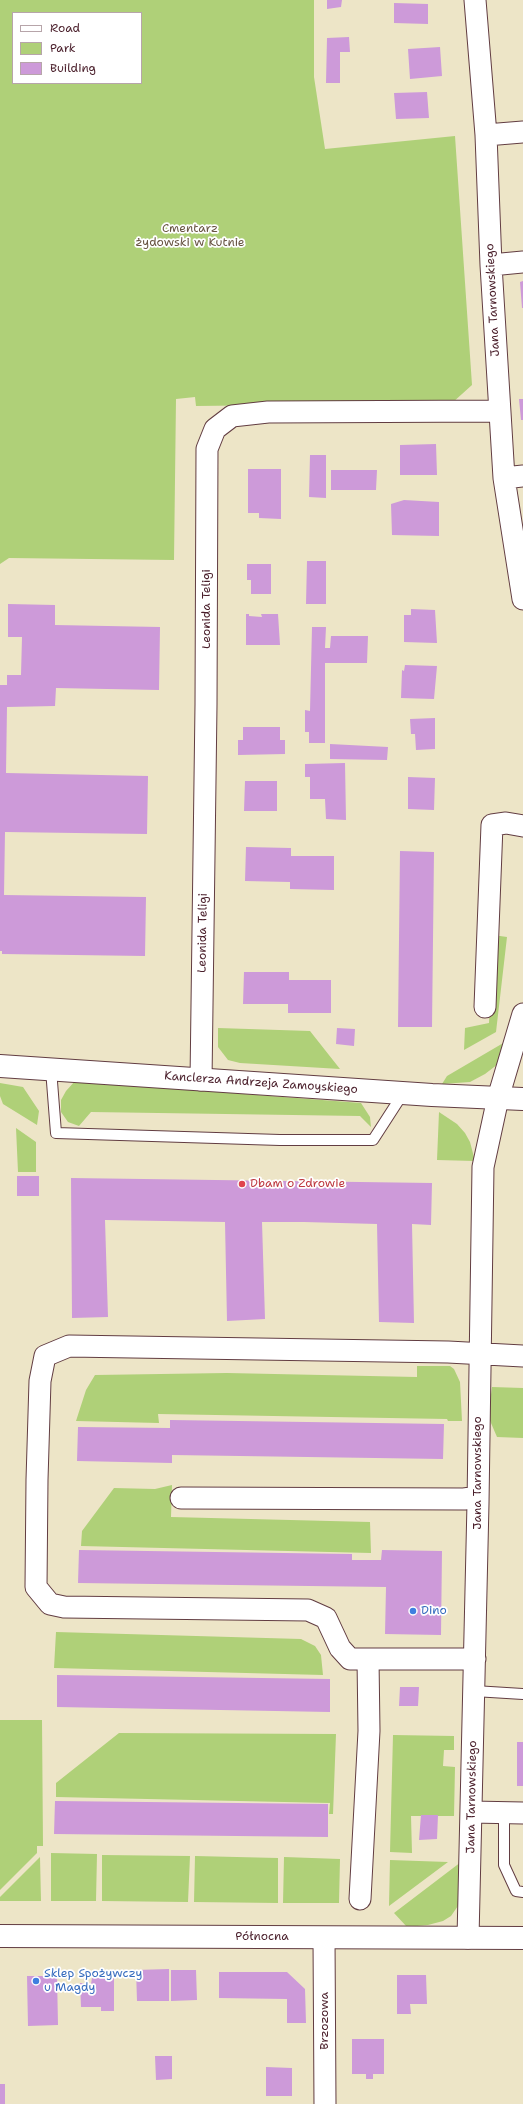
<!DOCTYPE html>
<html>
<head>
<meta charset="utf-8">
<style>
	body { margin:0 }
	#map { position:relative; width:523px; height:2104px; overflow:hidden; background:#ede5c7; font-family:"Shantell Sans",sans-serif }
	canvas { display:block }
	.legend { position:absolute; left:12px; top:12px; width:130px; height:72px; box-sizing:border-box; background:#fff; border:1px solid #b7a5aa; margin:0; padding:5px 7px; list-style:none; font-size:12px; color:#4a1f2b }
	.legend li { display:flex; align-items:center; gap:8px; height:20px }
	.legend b { width:20px; border:1px solid #b7a5aa }
</style>
</head>
<body>
<div id="map">
<canvas width="523" height="2104"></canvas>
<ul class="legend">
<li><b style="height:5px;background:#fff"></b>Road</li>
<li><b style="height:11px;background:#afd078"></b>Park</li>
<li><b style="height:11px;background:#cd9ad9"></b>Building</li>
</ul>
</div>
<script>
const ctx = document.querySelector('canvas').getContext('2d');
ctx.lineJoin = 'round';
function fill(path, color) { ctx.fillStyle = color; ctx.fill(path, 'evenodd'); }
const poly = rows => new Path2D(rows.map(r => 'M' + r).join(''));
function trace(path, color, width, dash) { ctx.strokeStyle = color; ctx.lineWidth = width; ctx.lineCap = dash ? 'butt' : 'round'; ctx.setLineDash(dash || []); ctx.stroke(path); }
function label(font, color, halo, rows, align = 'center') {
  ctx.font = font + ' "Shantell Sans",sans-serif'; ctx.lineWidth = 3.5; ctx.setLineDash([]); ctx.textBaseline = 'middle'; ctx.strokeStyle = halo; ctx.fillStyle = color; for (const [text, x, y, turn = 0] of rows) {
    ctx.save(); ctx.translate(x, y); ctx.rotate((+turn || 0) * Math.PI / 180); ctx.textAlign = isNaN(turn) ? turn : align; if (halo) ctx.strokeText(text, 0, 0); ctx.fillText(text, 0, 0); ctx.restore();
  }
}
const green = poly([
	[0,0,314,0,314,77,325,149,455,136,472,385,452,403,196,406,195,397,176,399,174,560,9,558,0,564],
	[13,13,141,13,141,83,13,83],
	[493,935,507,937,496,1032,464,1050,465,1028,489,1023],
	[218,1028,310,1031,340,1069,240,1063,228,1060,218,1047],
	[505,1042,498,1064,485,1074,470,1082,442,1084,447,1076],
	[75,1081,361,1103,370,1117,371,1127,360,1116,91,1112,79,1126,68,1122,61,1112,61,1100,66,1091],
	[0,1083,23,1087,39,1111,37,1125,3,1104,0,1096],
	[439,1112,457,1124,465,1133,470,1142,475,1161,437,1160],
	[16,1128,36,1142,36,1172,18,1172],
	[417,1366,450,1366,454,1369,460,1382,462,1421,448,1421,447,1419,158,1414,159,1423,76,1421,86,1390,95,1375,227,1373,417,1377],
	[492,1387,523,1388,523,1438,497,1437,488,1416],
	[172,1485,171,1517,370,1522,371,1553,81,1546,82,1531,114,1488,155,1489],
	[56,1632,301,1639,315,1646,321,1655,323,1675,54,1668],
	[0,1720,42,1720,43,1846,37,1846,37,1853,0,1890],
	[119,1733,336,1734,333,1814,329,1814,330,1803,56,1797,56,1783],
	[393,1735,454,1736,454,1750,444,1750,443,1766,455,1767,454,1816,411,1816,412,1853,390,1852],
	[51,1853,97,1854,96,1901,51,1901],
	[102,1855,190,1856,188,1902,102,1901],
	[195,1856,278,1858,278,1903,194,1902],
	[40,1857,41,1901,0,1901,0,1897],
	[284,1857,340,1859,339,1903,283,1903],
	[390,1860,448,1862,389,1906],
	[461,1862,460,1903,451,1916,443,1921,428,1925,407,1927,394,1913]
]);
const building = poly([
	[327,0,342,0,341,7,327,9],
	[394,3,428,4,428,24,394,23],
	[349,37,350,52,340,52,340,83,326,83,327,38],
	[440,47,442,76,410,79,408,49],
	[427,92,429,118,396,119,394,93],
	[523,281,523,308,522,308,520,282],
	[519,399,523,399,523,420,521,420],
	[436,444,437,475,400,475,400,445],
	[310,455,326,455,326,498,309,497],
	[248,469,281,469,281,519,259,518,259,513,248,513],
	[331,470,377,470,376,490,331,490],
	[404,500,439,502,439,536,392,535,391,504],
	[307,561,326,561,326,604,306,604],
	[247,564,271,564,271,594,251,594,251,580,247,580],
	[8,604,55,605,55,625,160,627,159,690,56,688,55,706,7,707,6,773,148,776,147,834,5,832,4,895,146,897,145,956,2,954,2,951,0,951,0,685,7,685,7,675,21,675,22,637,8,637],
	[411,609,435,610,437,643,404,642,404,615,411,615],
	[246,614,249,614,249,616,262,617,261,614,278,614,280,645,246,645],
	[312,627,326,627,325,648,330,648,331,636,368,636,367,663,325,663,325,743,309,743,309,732,305,732,305,710,310,711],
	[405,665,437,666,434,699,401,698,402,670,404,671],
	[435,718,435,749,416,750,415,734,411,734,410,719],
	[243,727,280,727,280,740,285,740,285,754,238,755,238,740,243,740],
	[330,744,388,747,387,760,330,759],
	[345,763,346,820,326,819,325,799,310,799,310,777,305,777,305,764],
	[408,777,435,778,434,810,408,809],
	[245,781,277,781,277,811,244,811],
	[246,847,291,848,291,856,334,856,334,890,290,889,290,882,245,881],
	[400,851,434,852,432,1027,398,1027],
	[244,972,289,972,289,980,331,980,331,1013,288,1013,288,1004,243,1004],
	[337,1028,355,1029,354,1046,336,1044],
	[17,1176,39,1176,39,1196,17,1196],
	[71,1178,432,1183,431,1225,412,1224,414,1323,379,1322,377,1224,304,1222,262,1222,265,1319,227,1321,225,1222,105,1220,108,1317,72,1318],
	[170,1420,444,1424,443,1459,172,1455,172,1463,77,1461,78,1427,170,1428],
	[79,1550,352,1554,352,1560,381,1560,382,1550,442,1551,441,1635,385,1634,386,1587,78,1583],
	[57,1675,330,1679,330,1712,57,1707],
	[400,1687,419,1687,418,1706,399,1706],
	[517,1742,523,1742,523,1786,517,1786],
	[55,1801,328,1804,328,1837,54,1834],
	[421,1815,438,1815,437,1839,419,1840],
	[169,1969,169,2001,137,2001,136,1970],
	[171,1970,196,1970,197,2000,171,2001],
	[219,1972,287,1972,305,1989,306,2023,287,2023,287,1999,219,1998],
	[397,1975,426,1975,427,2004,410,2004,411,2014,397,2014],
	[27,1976,57,1976,58,2025,28,2026],
	[92,1978,114,1978,114,2011,101,2011,101,2007,81,2007,80,1983,91,1984],
	[352,2039,384,2039,384,2074,373,2074,373,2079,366,2079,366,2074,352,2074],
	[155,2056,172,2056,172,2079,156,2080],
	[266,2067,292,2068,292,2096,266,2096],
	[0,2084,5,2084,5,2104,0,2104]
]);
const service = poly([
	[51,1069,56,1133,280,1140,373,1140,404,1092],
	[474,1691,523,1694],
	[504,1812,504,1865,516,1891,523,1892]
]);
const minor = poly([
	[475,0,486,135,491,265,504,478,523,599],
	[486,135,523,132],
	[491,265,523,262],
	[504,478,523,476],
	[485,1007,492,825,506,823,523,826],
	[201,1080,206,705,207,449,215,429,232,416,268,412,499,411],
	[181,1498,464,1499,478,1497],
	[475,1659,350,1659,340,1648,326,1618,308,1610,64,1607,50,1604,36,1587,37,1480,40,1381,45,1356,69,1346,448,1352,523,1356],
	[471,1812,523,1813],
	[360,1899,369,1731,368,1659],
	[324,1938,325,2104],
	[468,1938,478,1503,483,1167,498,1098,523,1014]
]);
const tertiary = poly([
	[0,1066,432,1095,523,1099],
	[0,1936,523,1938]
]);
const markers = [
	[242,1184,4,"#e0444e"],
	[413,1611,4,"#3f7fe0"],
	[36,1981,4,"#3f7fe0"]
];
const parkNames = [
	["Cmentarz",190,229],
	["żydowski w Kutnie",190,243]
];
const streetNames = [
	["Jana Tarnowskiego",493,300,-93],
	["Leonida Teligi",207,609,-90],
	["Leonida Teligi",203,933,-89],
	["Kanclerza Andrzeja Zamoyskiego",261,1083,4],
	["Jana Tarnowskiego",478,1473,-90],
	["Jana Tarnowskiego",472,1797,-89],
	["Północna",262,1937],
	["Brzozowa",325,2021,-90]
];
const healthNames = [
	["Dbam o Zdrowie",250,1184]
];
const shopNames = [
	["Dino",421,1611],
	["Sklep Spożywczy",44,1974],
	["u Magdy",44,1988]
];
fill(green, '#afd078');
fill(building, '#cd9ad9');
trace(service, '#623d42', 12);
trace(minor, '#623d42', 23);
trace(tertiary, '#623d42', 24);
trace(service, '#fff', 10);
trace(minor, '#fff', 21);
trace(tertiary, '#fff', 22);
for (const [x, y, r, color] of markers) { const dot = new Path2D(); dot.arc(x, y, r, 0, 2 * Math.PI); ctx.fillStyle = color; ctx.fill(dot); trace(dot, '#fff', 1.5); }
label('12px', '#685442', '#fff', parkNames);
label('12px', '#4a1f2b', '#fff', streetNames);
label('12px', '#be3a42', '#fff', healthNames, 'left');
label('12px', '#366cbe', '#fff', shopNames, 'left');
</script>
</body>
</html>
